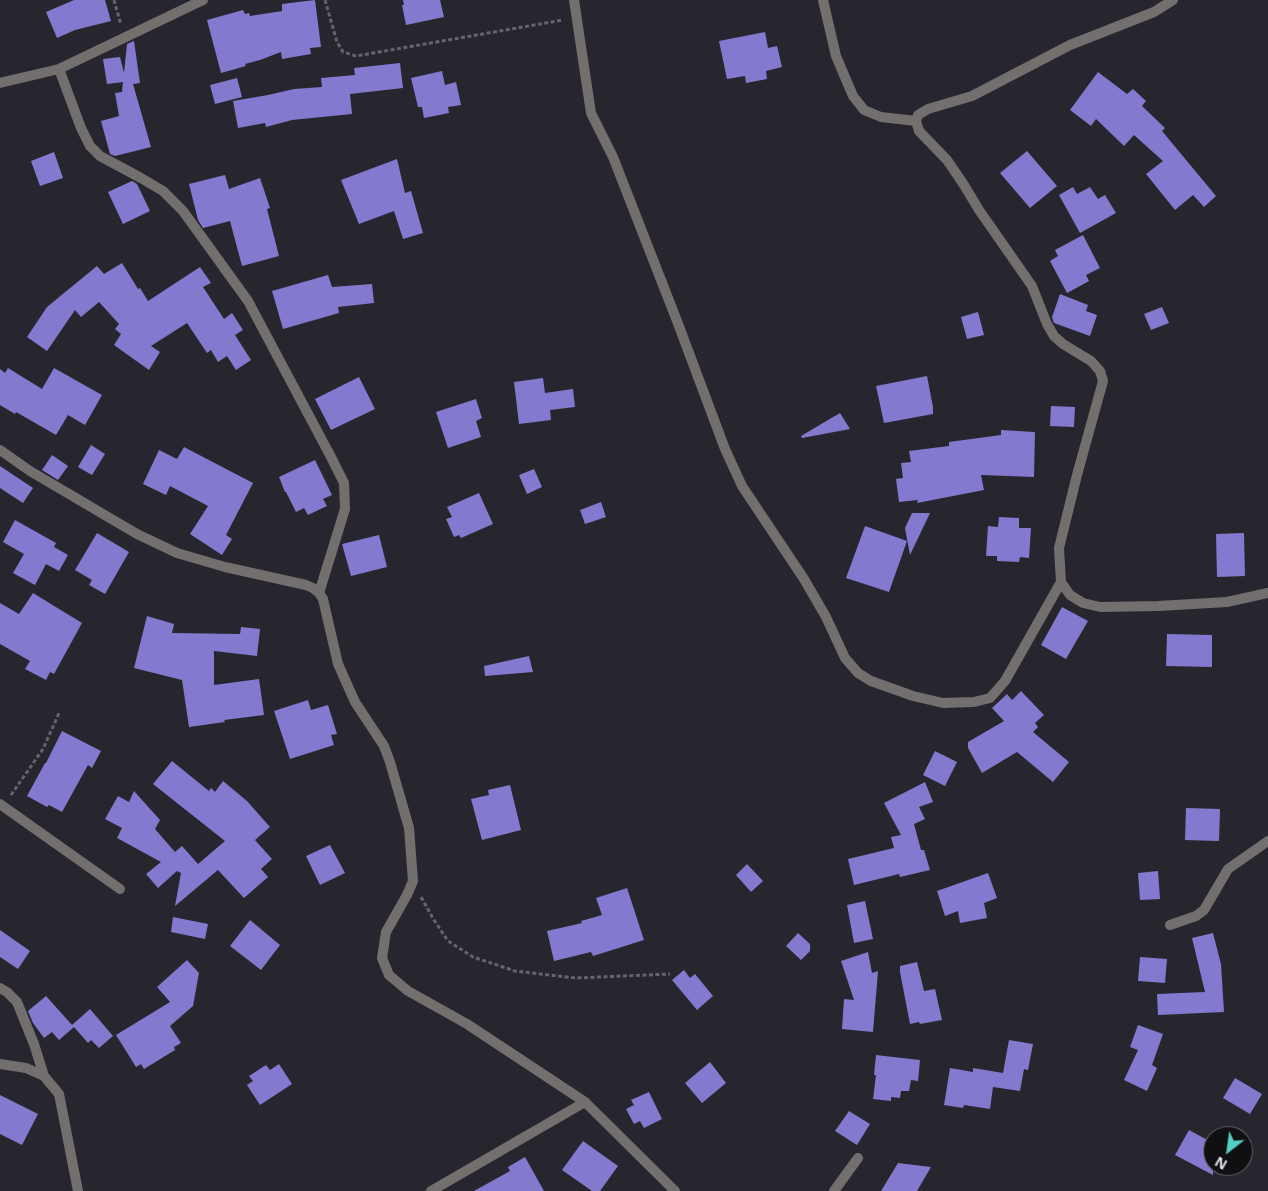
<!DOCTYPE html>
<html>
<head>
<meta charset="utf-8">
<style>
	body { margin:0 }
	#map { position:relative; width:1268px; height:1191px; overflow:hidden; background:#27262e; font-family:"Noto Sans",sans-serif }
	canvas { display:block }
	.north { position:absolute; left:1203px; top:1126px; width:50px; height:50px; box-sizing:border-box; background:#101013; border:1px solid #656569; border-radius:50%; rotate:210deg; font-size:14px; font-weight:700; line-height:20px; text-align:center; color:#e5e5ea }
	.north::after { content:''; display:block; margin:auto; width:18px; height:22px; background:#55cec5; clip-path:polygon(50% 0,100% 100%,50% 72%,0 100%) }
</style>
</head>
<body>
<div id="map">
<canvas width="1268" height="1191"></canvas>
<div class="north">N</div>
</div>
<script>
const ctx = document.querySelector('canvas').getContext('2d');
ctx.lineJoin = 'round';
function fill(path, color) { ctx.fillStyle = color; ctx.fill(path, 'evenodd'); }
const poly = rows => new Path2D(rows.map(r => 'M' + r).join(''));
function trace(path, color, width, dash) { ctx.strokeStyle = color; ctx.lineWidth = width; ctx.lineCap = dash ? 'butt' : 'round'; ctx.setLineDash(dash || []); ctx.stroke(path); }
const building = poly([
	[74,0,105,0,111,21,75,30,57,38,46,12],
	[315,0,321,47,310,48,311,54,282,59,281,52,260,60,245,64,246,66,221,73,207,20,243,10,245,14,249,13,250,16,282,11,282,4],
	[403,0,440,0,444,17,406,25,402,5,404,5],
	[765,32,768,48,777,46,782,67,766,71,767,79,746,83,745,76,727,79,719,41],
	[134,41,140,83,133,84,151,147,115,156,110,154,101,121,119,116,115,93,122,92,123,82,107,84,103,59,120,57,124,73,127,44],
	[400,63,403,88,350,94,352,114,292,120,266,127,265,123,238,128,233,101,268,95,294,89,322,87,321,78,355,75,354,68],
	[442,71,445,85,456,82,461,105,448,107,449,113,424,118,422,107,418,107,411,78],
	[1098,72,1127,94,1133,89,1146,101,1142,106,1165,128,1162,131,1216,196,1204,207,1193,195,1175,210,1146,174,1163,161,1134,135,1124,146,1096,119,1091,126,1070,110],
	[237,78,242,97,215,104,210,85],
	[1027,151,1057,186,1030,208,1000,173],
	[54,152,63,178,40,186,31,161],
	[397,159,405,193,411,191,423,233,403,239,394,211,359,224,341,180],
	[225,175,229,189,260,178,270,208,267,209,279,256,242,266,230,221,203,228,198,220,189,184],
	[132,181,137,184,150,211,123,224,108,192],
	[1073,187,1077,194,1090,187,1098,199,1105,195,1116,213,1080,233,1059,195],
	[1083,235,1100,268,1086,275,1089,281,1067,293,1050,261,1058,256,1055,250],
	[122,263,138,289,140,288,148,301,200,267,211,283,203,287,224,319,232,313,243,330,235,335,251,360,236,370,227,356,218,362,211,350,207,353,187,323,151,346,160,352,149,370,114,345,121,334,115,329,119,324,99,302,81,317,75,310,47,351,27,337,47,307,97,266,104,274],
	[328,275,332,287,372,284,374,303,338,307,339,313,283,329,272,291],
	[1060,294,1088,305,1086,311,1097,315,1090,336,1054,323,1052,317],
	[1162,307,1169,323,1151,330,1144,314],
	[978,312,984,335,967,339,961,317],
	[8,368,42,389,54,368,102,395,85,425,68,415,56,435,16,412,15,414,0,405,0,369,5,373],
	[927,376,933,407,933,414,884,423,876,386],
	[359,377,375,409,331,430,315,399],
	[543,378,545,393,573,389,575,407,550,410,551,420,519,424,514,382],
	[476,399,482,418,476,421,481,437,448,448,436,412],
	[1051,406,1075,407,1074,427,1050,426],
	[840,413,850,429,802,438,801,436],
	[1001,430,1035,432,1034,477,981,475,984,490,917,503,918,500,899,502,896,479,903,478,901,463,911,462,909,451,949,446,949,442,1001,435],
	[91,445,105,454,92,475,78,467],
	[184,447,253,483,226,535,232,539,222,555,190,534,208,506,170,486,166,495,143,484,159,450,177,459],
	[52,455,68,466,58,480,42,470],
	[315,460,332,495,323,499,327,506,308,515,304,508,296,512,286,492,285,492,279,477],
	[0,466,33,488,23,503,0,488],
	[534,469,542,487,527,494,519,475],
	[479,493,493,524,461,538,459,535,454,537,446,519,452,517,447,507],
	[601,502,606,517,585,524,580,510],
	[912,513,930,513,910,555,905,528],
	[999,517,1019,518,1019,528,1031,528,1029,558,1020,557,1019,562,997,561,997,556,986,556,988,526,998,527],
	[15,520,56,543,54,547,68,555,59,571,46,564,35,585,13,573,24,554,3,542],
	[865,526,907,541,889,592,846,578],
	[97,533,129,552,105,594,89,585,92,580,75,570],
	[1244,533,1245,576,1217,577,1216,534],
	[379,535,387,567,351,576,342,544],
	[33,593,82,623,54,674,50,672,46,680,25,669,30,661,0,644,0,603,19,614],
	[1062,607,1088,621,1066,659,1041,645],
	[147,616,174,624,172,633,240,634,241,627,260,629,257,656,214,651,214,685,259,679,264,715,224,720,225,722,189,727,182,680,134,668],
	[1167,634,1212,635,1212,667,1166,666],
	[529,656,533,672,485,676,484,666],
	[1021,691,1044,715,1035,723,1038,727,1033,732,1069,762,1053,782,1017,752,982,773,968,748,968,742,1004,721,992,708,1007,694,1012,700],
	[308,700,311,710,328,705,337,734,331,735,334,745,290,759,274,711],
	[62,731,101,751,92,768,88,765,62,812,49,805,47,807,27,796,45,763,46,763],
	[935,751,957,762,945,786,923,775],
	[172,761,209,791,211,788,215,792,223,781,247,801,270,827,255,840,272,859,261,869,268,877,244,898,218,870,175,906,181,873,177,871,158,888,146,874,161,862,117,838,122,828,105,819,118,796,129,802,134,791,160,820,155,829,175,852,182,846,198,864,225,841,153,784],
	[925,782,933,802,919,807,925,819,914,824,921,850,924,850,930,870,900,877,899,874,854,885,848,859,894,848,891,837,901,835,884,803],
	[510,785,521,830,482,840,471,799,489,795,488,790],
	[1186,808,1220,809,1219,841,1185,840],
	[330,845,345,873,320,885,306,856],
	[747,864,763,881,751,892,736,875],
	[1158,871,1160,899,1140,900,1138,873],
	[988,873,997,898,984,903,987,918,960,923,958,911,945,916,937,891],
	[627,888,644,940,593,956,591,952,554,961,547,931,582,923,581,921,602,915,596,898],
	[865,901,873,939,854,943,847,905],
	[173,917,208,924,205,939,171,932],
	[250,920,280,945,261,970,230,946],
	[0,930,30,951,18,969,0,957],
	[798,933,810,944,810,951,801,960,786,946],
	[1213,933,1221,964,1224,1012,1158,1015,1157,994,1205,992,1192,938],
	[868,952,872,973,878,971,873,1032,842,1029,844,999,854,1000,841,961],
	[1140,957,1167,959,1165,983,1138,981],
	[187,960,199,973,193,1006,170,1026,181,1043,174,1047,175,1050,144,1069,141,1064,136,1067,116,1035,170,1002,157,987],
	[917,962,924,991,935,989,942,1020,920,1024,919,1022,910,1024,900,972,900,966],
	[684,970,690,978,695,974,713,996,697,1010,672,980],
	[46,996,72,1025,90,1009,113,1036,99,1048,91,1040,88,1043,74,1027,59,1040,52,1032,44,1038,33,1023,28,1011],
	[1138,1025,1163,1034,1152,1065,1157,1068,1147,1091,1124,1080,1138,1050,1130,1047],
	[1009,1040,1033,1044,1028,1070,1024,1069,1020,1091,993,1087,990,1109,964,1105,963,1108,944,1105,950,1068,973,1072,973,1068,1003,1073],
	[876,1055,920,1060,918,1081,911,1080,909,1091,901,1091,900,1098,891,1097,891,1101,873,1099,876,1075,874,1075],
	[710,1062,726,1083,702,1103,685,1083],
	[279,1064,292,1084,260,1105,247,1085,253,1081,249,1076,266,1065,270,1070],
	[1235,1078,1262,1094,1250,1114,1223,1098],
	[649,1092,662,1119,644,1128,640,1121,634,1124,626,1109,634,1105,631,1100],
	[0,1095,38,1114,22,1145,0,1134],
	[849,1111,870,1124,857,1145,835,1131],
	[1189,1130,1213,1143,1213,1175,1175,1155],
	[583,1141,618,1166,600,1191,592,1191,562,1170],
	[525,1157,544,1191,474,1191,510,1171,508,1167],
	[898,1163,931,1167,917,1191,881,1191]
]);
const path = poly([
	[114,0,121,25],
	[325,0,337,42,343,52,356,56,563,20],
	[11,795,43,749,60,711],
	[421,897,434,920,448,941,473,957,515,971,576,978,670,974]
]);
const minor = poly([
	[574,0,591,113,613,157,677,321,725,449,742,486,804,579,826,617,845,658,858,673,871,681,913,696,943,703,974,702,990,698,1005,681,1061,582],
	[823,0,836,56,853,96,864,110,881,117,916,121],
	[1173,0,1154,12,1070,45,972,96,928,109,918,115,916,121,919,131,947,160,964,185,979,210,1032,286,1047,324,1054,336,1063,344,1091,361,1100,371,1103,381,1077,475,1059,548,1061,582,1070,595,1083,603,1100,607,1158,606,1227,602,1268,593],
	[59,69,81,128,90,146,100,156,141,178,163,191,183,211,248,301,331,457,344,483,345,509,319,593],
	[0,83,59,69,203,0],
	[0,450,30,471,137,534,177,553,225,567,306,585,313,588,319,593,323,599,338,664,355,702,384,746,390,762,409,828,413,881,407,895,386,932,382,958,389,975,408,991,467,1024,585,1102,675,1191],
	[0,804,120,889],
	[1170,925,1196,916,1204,910,1228,869,1268,841],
	[0,988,7,992,17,1002,34,1044,44,1076],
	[0,1064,26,1068,44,1076,59,1094,78,1191],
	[431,1191,585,1102],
	[834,1191,858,1158]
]);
fill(building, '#837acf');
trace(path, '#64646b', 3, [4, 2.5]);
trace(minor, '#736f6e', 10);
</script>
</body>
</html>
